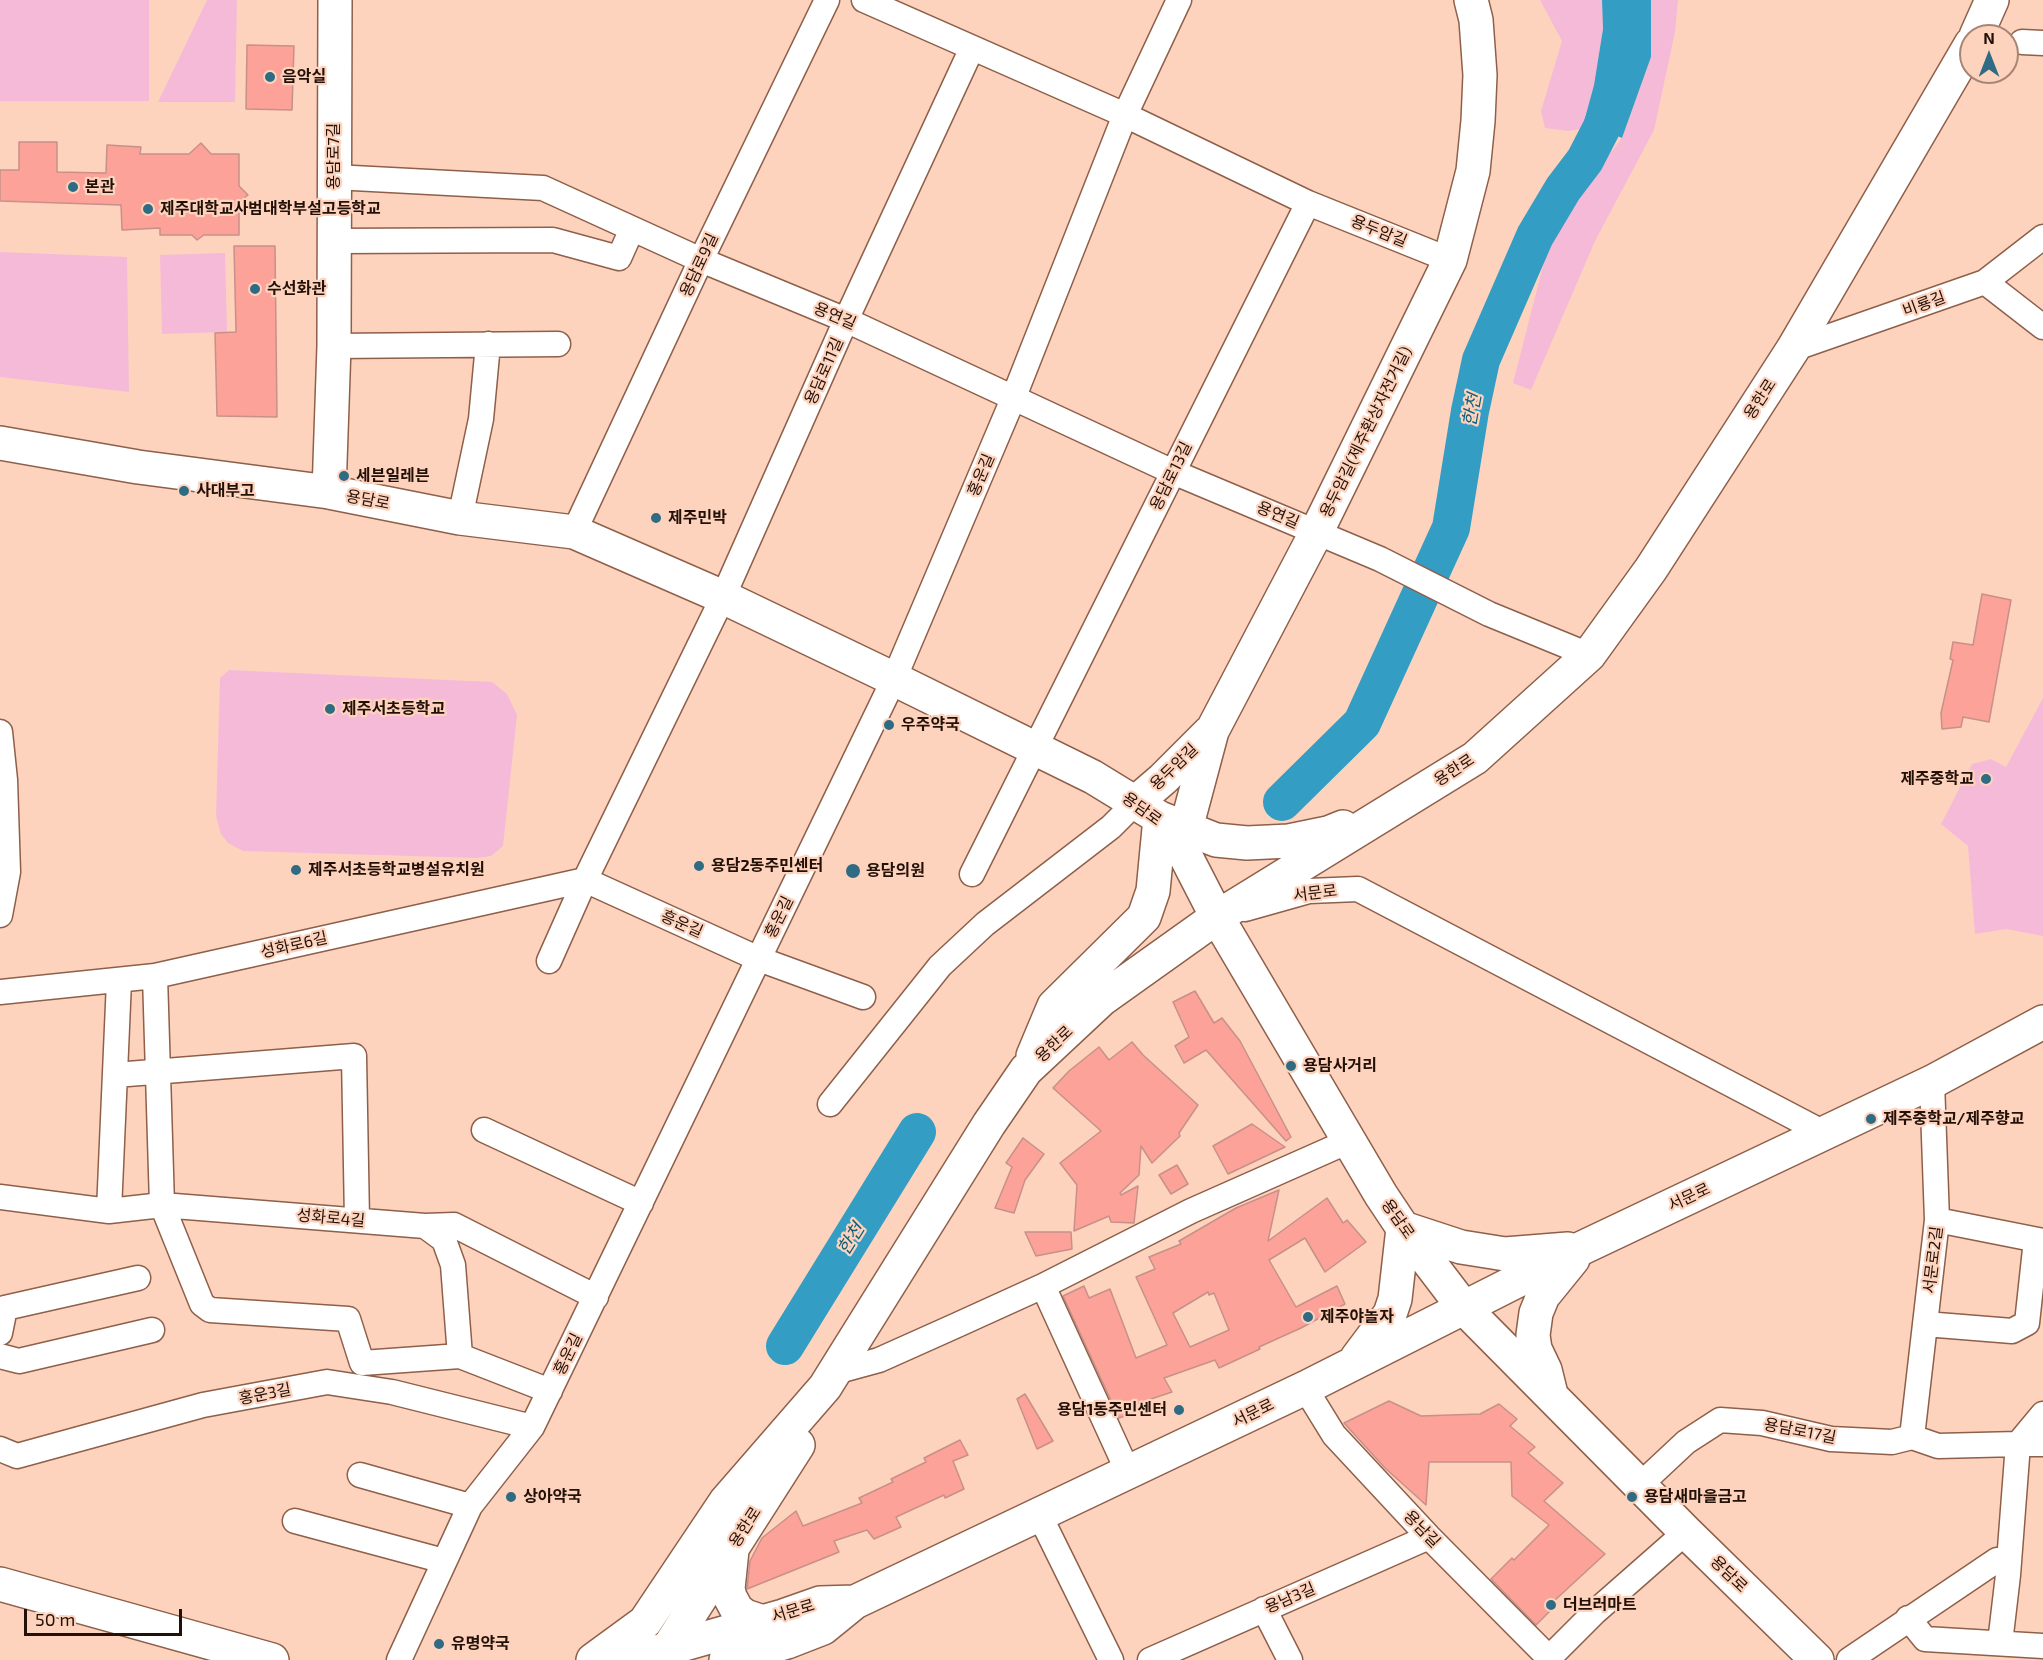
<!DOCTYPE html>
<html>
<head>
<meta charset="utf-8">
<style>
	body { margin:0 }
	#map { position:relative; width:2043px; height:1660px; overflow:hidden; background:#fed3be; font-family:"Exo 2",sans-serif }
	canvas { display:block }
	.north { position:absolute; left:1959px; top:24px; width:60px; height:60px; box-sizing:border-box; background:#fed3be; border:2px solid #a68575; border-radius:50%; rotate:0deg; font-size:16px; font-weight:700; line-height:24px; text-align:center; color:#231108 }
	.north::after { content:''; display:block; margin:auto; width:21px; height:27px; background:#2f6b82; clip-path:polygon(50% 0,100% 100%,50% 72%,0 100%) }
	.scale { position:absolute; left:24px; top:1609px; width:158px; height:27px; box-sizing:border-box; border:3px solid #231108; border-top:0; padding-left:8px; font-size:18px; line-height:21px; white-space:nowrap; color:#231108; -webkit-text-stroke:4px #fed3be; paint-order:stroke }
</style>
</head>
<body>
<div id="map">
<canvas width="2043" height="1660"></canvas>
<div class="north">N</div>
<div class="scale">50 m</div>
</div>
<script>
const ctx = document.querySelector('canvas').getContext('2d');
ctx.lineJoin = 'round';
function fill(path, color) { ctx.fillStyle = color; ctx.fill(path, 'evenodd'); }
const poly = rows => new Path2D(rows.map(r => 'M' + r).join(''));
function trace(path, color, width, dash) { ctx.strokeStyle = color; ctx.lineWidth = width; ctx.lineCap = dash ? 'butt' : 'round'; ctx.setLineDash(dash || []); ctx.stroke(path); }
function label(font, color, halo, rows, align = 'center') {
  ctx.font = font + ' "Exo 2","Noto Sans KR",sans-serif'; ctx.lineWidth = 4.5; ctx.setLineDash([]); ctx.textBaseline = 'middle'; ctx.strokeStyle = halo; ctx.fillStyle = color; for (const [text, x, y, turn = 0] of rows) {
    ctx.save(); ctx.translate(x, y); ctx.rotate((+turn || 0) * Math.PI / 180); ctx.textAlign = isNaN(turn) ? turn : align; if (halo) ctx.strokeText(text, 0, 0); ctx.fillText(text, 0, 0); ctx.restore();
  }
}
const green = poly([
	[0,0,149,0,149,101,0,101],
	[207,0,237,0,235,102,158,102],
	[1540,0,1602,0,1603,29,1594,85,1582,129,1568,131,1545,128,1541,111,1562,41],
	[1651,0,1678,0,1675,32,1654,130,1595,241,1531,390,1513,383,1553,227,1622,138,1651,57],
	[0,252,127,257,129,392,0,377],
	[225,253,227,332,162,334,160,255],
	[229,670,492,682,507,694,517,715,503,846,491,856,477,858,243,851,228,843,221,834,216,816,220,678],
	[2043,698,2043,936,2006,929,1975,934,1968,846,1941,824,1972,764,1991,759,2006,767]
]);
const water = poly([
	[1602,0,1651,0,1651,57,1622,138,1601,129,1582,129,1594,85,1603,29]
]);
const river = poly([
	[1282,802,1362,723,1451,528,1470,411,1481,360,1535,236,1563,189,1585,160,1601,129,1629,59,1628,0],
	[785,1346,917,1132]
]);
const building = poly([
	[247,45,294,46,292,110,246,109,247,45],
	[19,142,57,142,57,172,106,173,107,145,141,147,140,154,189,154,201,143,211,154,239,154,239,186,248,195,239,202,239,235,204,235,197,240,192,235,160,235,160,228,122,230,121,205,0,201,0,170,19,170,19,142],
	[234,246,275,246,277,417,217,416,215,333,236,332,234,246],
	[1982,594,2011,600,1989,722,1963,717,1961,727,1942,729,1941,713,1953,660,1950,659,1953,642,1973,645,1982,594],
	[1195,991,1214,1023,1222,1018,1240,1041,1291,1137,1286,1141,1206,1050,1184,1063,1175,1046,1189,1037,1173,1002,1195,991],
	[1132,1042,1143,1055,1198,1105,1179,1133,1180,1136,1152,1163,1141,1146,1139,1175,1120,1193,1121,1195,1138,1186,1134,1223,1111,1222,1109,1216,1074,1231,1077,1185,1060,1163,1101,1131,1053,1088,1069,1071,1099,1047,1109,1060,1132,1042],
	[1252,1124,1285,1147,1228,1174,1213,1146,1252,1124],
	[1023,1138,1044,1154,1025,1180,1014,1213,995,1208,1012,1167,1006,1163,1023,1138],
	[1177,1165,1188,1184,1171,1194,1159,1175,1177,1165],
	[1279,1190,1268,1241,1327,1198,1343,1223,1347,1220,1366,1242,1325,1272,1305,1238,1269,1260,1296,1307,1337,1286,1345,1304,1301,1328,1259,1347,1260,1349,1219,1368,1215,1360,1164,1378,1172,1392,1133,1405,1136,1412,1119,1418,1063,1296,1084,1286,1089,1298,1110,1289,1136,1358,1167,1345,1136,1277,1155,1269,1149,1257,1181,1244,1179,1241,1236,1208,1279,1190],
	[1208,1292,1209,1295,1214,1293,1229,1330,1190,1347,1173,1313,1208,1292],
	[1025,1232,1071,1232,1072,1249,1036,1256,1025,1232],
	[1025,1394,1053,1441,1037,1449,1017,1399,1025,1394],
	[1389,1401,1421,1416,1480,1414,1499,1404,1517,1419,1510,1426,1535,1447,1528,1453,1563,1483,1544,1501,1605,1554,1554,1601,1557,1604,1536,1625,1491,1579,1512,1558,1514,1560,1549,1525,1512,1496,1511,1462,1429,1462,1426,1505,1385,1468,1344,1423,1389,1401],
	[960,1440,968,1455,953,1461,964,1489,945,1498,944,1495,896,1517,901,1527,874,1539,867,1530,834,1541,839,1552,747,1589,750,1561,762,1538,796,1511,803,1526,862,1503,859,1498,893,1482,891,1479,926,1462,924,1458,960,1440]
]);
const street = poly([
	[864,0,1125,115,1308,203,1450,260],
	[2022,42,2043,43],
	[334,177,543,188,701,260,846,320,1173,472,1380,559,1489,614,1589,655],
	[335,241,553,240,619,258,632,229],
	[1985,282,2043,237],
	[334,346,558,344],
	[1793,349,1985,282,2043,327],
	[460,518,481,419,488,344],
	[574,532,701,260,827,0],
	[0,732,5,780,8,872,0,915],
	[972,874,1308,203],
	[585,880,759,959,863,997],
	[1245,909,1309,891,1358,889,1824,1133],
	[549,961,585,880,723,597,846,320,972,48],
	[155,976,162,1205,202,1304,210,1310,348,1319,362,1363,460,1356],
	[0,992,155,976,585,880],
	[115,1075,354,1056,357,1220],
	[830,1104,940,966,985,924,1111,827,1135,803],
	[484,1130,641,1203],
	[0,1197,109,1211,162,1205,425,1226,444,1240,453,1265,460,1356,550,1391],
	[109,1211,119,981],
	[1937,1220,2043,1241],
	[425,1226,454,1225,596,1297],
	[1043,1286,1128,1472],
	[1925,1324,2012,1331,2027,1323,2036,1240],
	[0,1333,5,1308,138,1278],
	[0,1356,19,1361,152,1330],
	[835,1372,879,1360,955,1326,1043,1286,1191,1211,1349,1141],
	[1305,1388,1334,1435,1429,1537,1551,1660],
	[1912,1437,1937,1220,1932,1082],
	[0,1449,17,1456,203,1405,327,1382,392,1392,532,1427],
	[360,1475,470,1506],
	[1640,1485,1686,1442,1720,1420,1762,1423,1831,1439,1892,1442,1912,1437,1938,1446,2018,1444,2043,1414],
	[1039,1514,1111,1660],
	[295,1521,444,1561],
	[1264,1609,1290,1660],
	[1908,1618,1925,1639,2043,1646],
	[2000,1643,2008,1575,2018,1444,2043,1444],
	[399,1660,470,1506,532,1427,894,679,1013,399,1125,115,1179,0],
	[1150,1660,1429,1537],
	[1547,1660,1595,1612,1686,1532],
	[1849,1660,1997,1560,2009,1559]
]);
const secondary = poly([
	[1976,36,1992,0],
	[0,443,138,467,329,492,460,518,574,532,723,597,894,679,1093,777,1160,818,1181,847,1217,917,1381,1195,1403,1228,1464,1308,1686,1532,1817,1660],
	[329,492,334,346,335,0],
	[1135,803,1163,779,1210,732],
	[1181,847,1212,731,1317,531,1450,260,1473,171,1478,121,1480,75,1476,20,1471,0],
	[1033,1056,1054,1006,1144,917,1153,891,1160,818,1216,840,1247,843,1289,841,1328,833,1343,827],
	[1357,1358,1390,1314,1395,1299,1403,1228,1461,1247,1505,1254,1568,1249],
	[1550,1390,1545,1370,1535,1349,1533,1335,1536,1313,1543,1296,1573,1259],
	[732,1550,728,1589,730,1597,737,1610,745,1616,760,1621],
	[0,1584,272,1660],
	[661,1656,667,1650,798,1445],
	[593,1660,645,1622,726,1501,825,1387,989,1124,1026,1070,1102,999,1217,917,1475,758,1589,655,1651,569,1793,349,1971,44],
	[628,1660,783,1616,820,1603,855,1602,1305,1388,1582,1248,1932,1082,2043,1022],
	[726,1660,787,1642,823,1628,855,1602]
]);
const markers = [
	[270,77,6,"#2f6b82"],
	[73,187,6,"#2f6b82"],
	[148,209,6,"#2f6b82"],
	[255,289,6,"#2f6b82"],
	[344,476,6,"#2f6b82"],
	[184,491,6,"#2f6b82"],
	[656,518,6,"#2f6b82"],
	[330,709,6,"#2f6b82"],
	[889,725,6,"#2f6b82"],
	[1986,779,6,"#2f6b82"],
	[699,866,6,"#2f6b82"],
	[296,870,6,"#2f6b82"],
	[853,871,8,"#2f6b82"],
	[1291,1066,6,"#2f6b82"],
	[1871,1119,6,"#2f6b82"],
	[1308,1317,6,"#2f6b82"],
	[1179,1410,6,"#2f6b82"],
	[511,1497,6,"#2f6b82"],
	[1632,1497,6,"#2f6b82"],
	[1551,1605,6,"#2f6b82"],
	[439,1644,6,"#2f6b82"]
];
const poiNames = [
	["음악실",282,77],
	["본관",85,187],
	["제주대학교사범대학부설고등학교",160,209],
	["수선화관",267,289],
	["세븐일레븐",356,476],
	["사대부고",196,491],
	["제주민박",668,518],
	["제주서초등학교",342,709],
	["우주약국",901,725],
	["제주중학교",1974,779,"right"],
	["용담2동주민센터",711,866],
	["제주서초등학교병설유치원",308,870],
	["용담의원",866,871],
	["용담사거리",1303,1066],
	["제주중학교/제주향교",1883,1119],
	["제주야놀자",1320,1317],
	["용담1동주민센터",1167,1410,"right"],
	["상아약국",523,1497],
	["용담새마을금고",1644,1497],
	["더브러마트",1563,1605],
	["유명약국",451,1644]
];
const streetNames = [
	["용담로7길",334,156,-90],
	["용두암길",1379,231,22],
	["용담로9길",699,265,-65],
	["비룡길",1924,304,-20],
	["용연길",835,316,23],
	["용담로11길",824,371,-66],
	["용한로",1760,399,-57],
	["용두암길(제주환상자전거길)",1366,432,-64],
	["홍운길",981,475,-67],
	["용담로13길",1171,476,-64],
	["용담로",368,500,11],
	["용연길",1278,515,23],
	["용두암길",1174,767,-44],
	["용한로",1454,770,-33],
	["용담로",1142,809,36],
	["서문로",1315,893,-7],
	["홍운길",779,917,-64],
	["흥운길",682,924,24],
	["성화로6길",294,945,-13],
	["용한로",1054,1044,-43],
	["서문로",1689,1197,-25],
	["성화로4길",331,1218,5],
	["용담로",1398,1219,55],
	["서문로2길",1933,1260,-83],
	["홍운길",568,1354,-64],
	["홍운3길",265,1394,-11],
	["서문로",1253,1413,-26],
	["용담로17길",1800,1431,11],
	["용한로",745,1527,-57],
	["용남길",1422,1529,46],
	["용담로",1729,1574,44],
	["용남3길",1290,1598,-23],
	["서문로",793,1611,-17]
];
const waterNames = [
	["한천",1472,410,-80],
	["한천",851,1239,-58]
];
fill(green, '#f5bad8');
fill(water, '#349dc4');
trace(river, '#349dc4', 38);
fill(building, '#fca298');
trace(building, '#c89089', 1.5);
trace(street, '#8e5f49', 27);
trace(secondary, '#8e5f49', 36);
trace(street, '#fff', 24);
trace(secondary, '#fff', 33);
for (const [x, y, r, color] of markers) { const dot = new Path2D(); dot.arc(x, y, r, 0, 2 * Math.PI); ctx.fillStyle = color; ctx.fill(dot); trace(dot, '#fed3be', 2); }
label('bold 16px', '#231108', '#fed3be', poiNames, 'left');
label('16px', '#231108', '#fed3be', streetNames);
label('italic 18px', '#0c5f7a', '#fed3be', waterNames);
</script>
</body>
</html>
